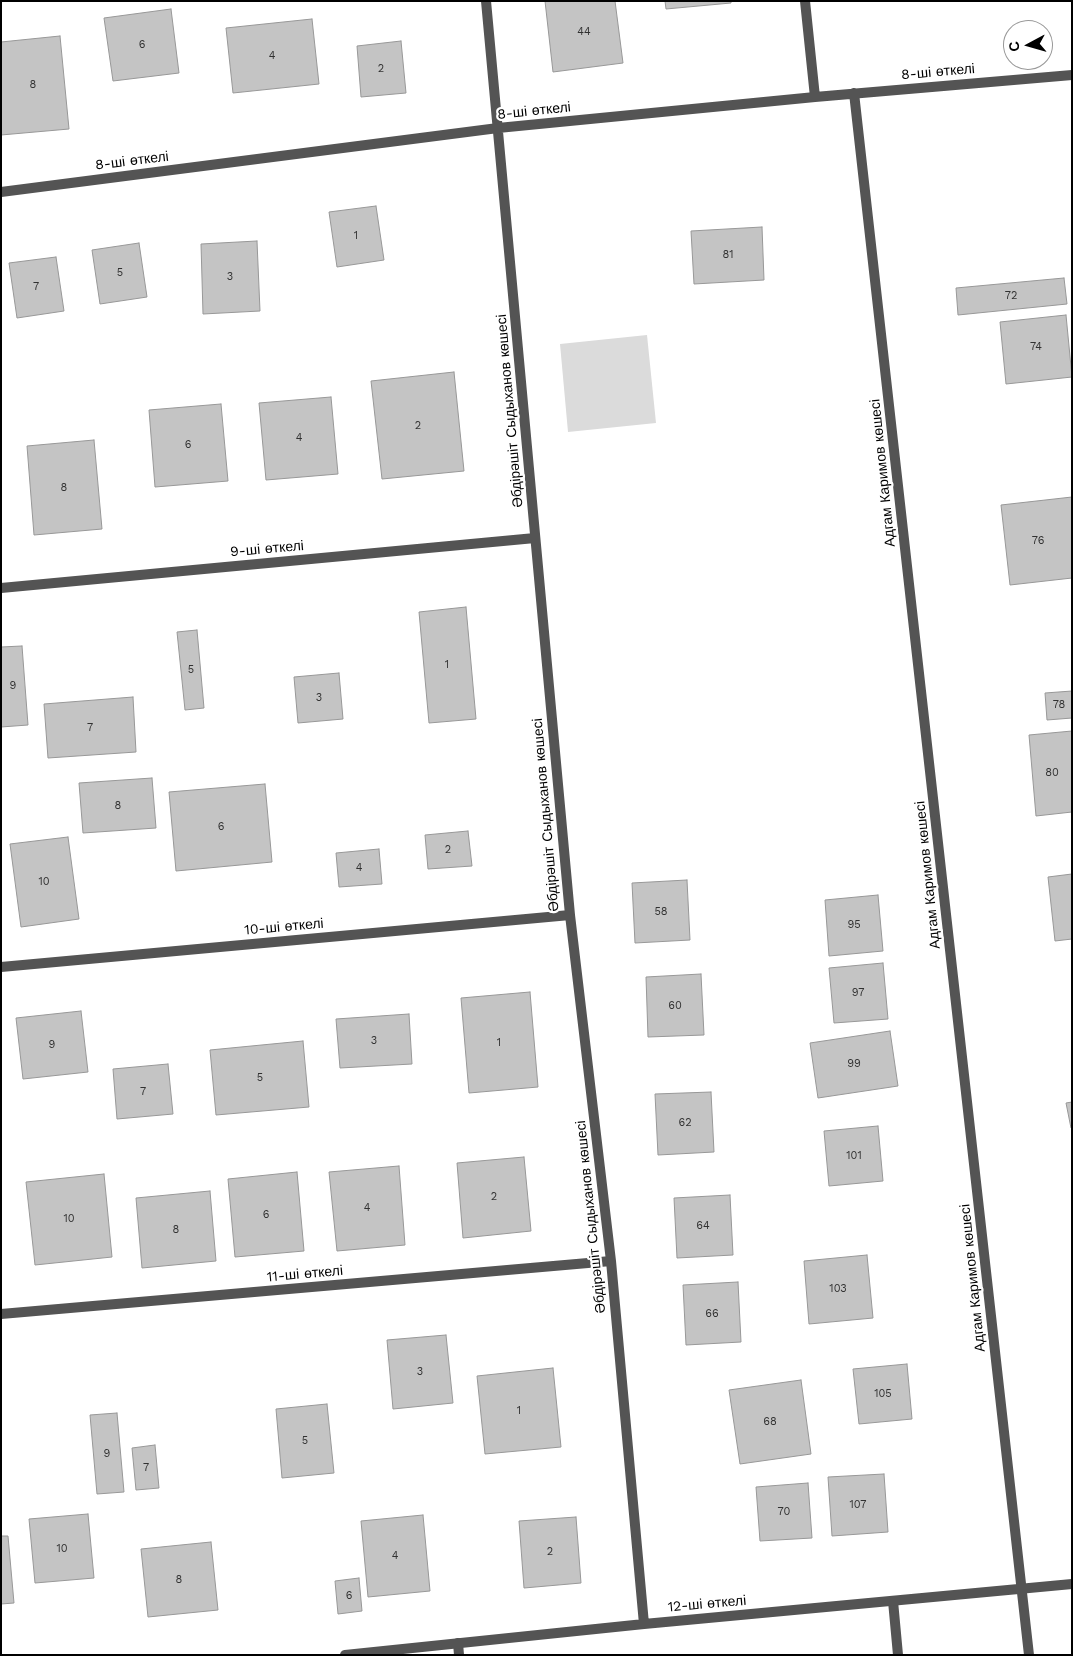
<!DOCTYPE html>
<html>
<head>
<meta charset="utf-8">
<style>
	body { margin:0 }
	#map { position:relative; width:1073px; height:1656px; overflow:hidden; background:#fff; font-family:"Work Sans",sans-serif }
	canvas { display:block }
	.frame { position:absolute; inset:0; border:2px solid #000; pointer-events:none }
	.north { position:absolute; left:1003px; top:20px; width:50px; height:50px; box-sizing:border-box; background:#fff; border:1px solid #999; border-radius:50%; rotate:264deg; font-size:14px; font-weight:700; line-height:20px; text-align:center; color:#000 }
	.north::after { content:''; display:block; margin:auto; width:18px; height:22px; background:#000; clip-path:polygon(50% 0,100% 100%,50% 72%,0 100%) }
</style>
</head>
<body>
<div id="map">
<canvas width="1073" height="1656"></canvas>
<div class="frame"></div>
<div class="north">С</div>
</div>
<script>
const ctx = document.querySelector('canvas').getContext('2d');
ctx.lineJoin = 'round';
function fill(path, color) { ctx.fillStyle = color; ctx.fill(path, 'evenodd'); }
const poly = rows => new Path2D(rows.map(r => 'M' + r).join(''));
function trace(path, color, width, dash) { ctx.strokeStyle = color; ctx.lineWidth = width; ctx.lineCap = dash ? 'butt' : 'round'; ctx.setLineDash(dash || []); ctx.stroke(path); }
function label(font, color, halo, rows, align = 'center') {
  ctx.font = font + ' "Work Sans",sans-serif'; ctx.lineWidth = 4.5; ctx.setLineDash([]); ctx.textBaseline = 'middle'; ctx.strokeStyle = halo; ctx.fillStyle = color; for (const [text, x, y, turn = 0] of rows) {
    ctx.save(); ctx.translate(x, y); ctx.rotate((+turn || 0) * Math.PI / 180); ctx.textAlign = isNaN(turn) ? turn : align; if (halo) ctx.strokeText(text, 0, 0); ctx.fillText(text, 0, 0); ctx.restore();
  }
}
const green = poly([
	[647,335,656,423,568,432,560,344]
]);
const building = poly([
	[545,1,615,1,623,63,553,72,545,1],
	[665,1,731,1,731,3,666,9,665,1],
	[171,9,179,73,113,81,104,18,171,9],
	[312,19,319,84,233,93,226,28,312,19],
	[60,36,69,129,1,135,1,42,60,36],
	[401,41,406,93,361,97,357,46,401,41],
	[376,206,384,260,337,267,329,212,376,206],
	[762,227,764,280,694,284,691,231,762,227],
	[257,241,260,311,203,314,201,244,257,241],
	[139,243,147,297,100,304,92,250,139,243],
	[56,257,64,311,17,318,9,263,56,257],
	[1064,278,1067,304,958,315,956,288,1064,278],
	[1066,315,1072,377,1006,384,1000,322,1066,315],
	[454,372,464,471,382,479,371,381,454,372],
	[331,397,338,474,266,480,259,403,331,397],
	[221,404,228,481,155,487,149,410,221,404],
	[94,440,102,529,34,535,27,446,94,440],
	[1072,497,1072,578,1010,585,1001,505,1072,497],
	[466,607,476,719,429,723,419,612,466,607],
	[197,630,204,708,185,710,177,632,197,630],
	[22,646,28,725,1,727,1,647,22,646],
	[339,673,343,719,298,723,294,677,339,673],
	[1072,691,1072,718,1047,720,1045,693,1072,691],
	[133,697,136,752,48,758,44,704,133,697],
	[1072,731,1072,812,1036,816,1029,735,1072,731],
	[152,778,156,828,83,833,79,783,152,778],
	[265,784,272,862,176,871,169,792,265,784],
	[468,831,472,866,428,869,425,835,468,831],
	[68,837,79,919,21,927,10,844,68,837],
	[379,849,382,884,339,887,336,853,379,849],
	[1072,874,1072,939,1055,941,1048,877,1072,874],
	[687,880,690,940,635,943,632,883,687,880],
	[878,895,883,951,829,956,825,900,878,895],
	[883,963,888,1019,834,1023,829,968,883,963],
	[701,974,704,1035,648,1037,646,977,701,974],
	[530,992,538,1087,469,1093,461,998,530,992],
	[81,1011,88,1072,23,1079,16,1018,81,1011],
	[409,1014,412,1064,340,1068,336,1019,409,1014],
	[890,1031,898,1086,818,1098,810,1043,890,1031],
	[303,1041,309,1107,216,1115,210,1050,303,1041],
	[168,1064,173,1114,117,1119,113,1069,168,1064],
	[711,1092,714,1152,658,1155,655,1094,711,1092],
	[1072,1102,1072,1127,1071,1128,1066,1103,1072,1102],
	[878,1126,883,1181,829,1186,824,1131,878,1126],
	[524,1157,531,1231,463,1238,457,1163,524,1157],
	[399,1166,405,1245,337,1251,329,1172,399,1166],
	[297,1172,304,1251,235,1257,228,1179,297,1172],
	[104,1174,112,1257,35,1265,26,1182,104,1174],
	[210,1191,216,1261,142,1268,136,1198,210,1191],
	[730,1195,733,1255,677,1258,674,1198,730,1195],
	[867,1255,873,1318,809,1324,804,1261,867,1255],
	[738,1282,741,1342,686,1345,683,1285,738,1282],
	[446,1335,453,1403,393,1409,387,1340,446,1335],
	[907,1364,912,1419,859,1424,853,1369,907,1364],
	[553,1368,561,1447,485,1454,477,1376,553,1368],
	[801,1380,811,1454,740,1464,729,1390,801,1380],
	[327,1404,334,1473,282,1478,276,1409,327,1404],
	[117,1413,124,1492,97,1494,90,1415,117,1413],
	[155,1445,159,1488,136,1490,132,1448,155,1445],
	[884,1474,888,1532,832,1536,828,1477,884,1474],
	[808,1483,812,1538,760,1541,756,1487,808,1483],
	[88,1514,94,1578,35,1583,29,1519,88,1514],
	[423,1515,430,1591,368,1597,361,1521,423,1515],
	[576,1517,581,1583,524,1588,519,1521,576,1517],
	[1,1536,8,1536,14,1603,1,1604,1,1536],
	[211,1542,218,1610,148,1617,141,1549,211,1542],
	[359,1578,362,1611,338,1614,335,1581,359,1578]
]);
const service = poly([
	[893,1601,898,1655],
	[458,1643,459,1655]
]);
const minor = poly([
	[486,1,570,915,611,1261,644,1624],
	[805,1,815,97],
	[854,93,1029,1655],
	[1,192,498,128,815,97,1072,75],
	[1,588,535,538],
	[1,967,570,915],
	[1,1314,611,1261],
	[345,1655,644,1624,1072,1584]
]);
const numberNames = [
	["44",584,32],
	["6",142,45],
	["4",272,56],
	["2",381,69],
	["8",33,85],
	["1",356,236],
	["81",728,255],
	["5",120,273],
	["3",230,277],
	["7",36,287],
	["72",1011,296],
	["74",1036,347],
	["2",418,426],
	["4",299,438],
	["6",188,445],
	["8",64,488],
	["76",1038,541],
	["1",447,665],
	["5",191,670],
	["9",13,686],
	["3",319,698],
	["78",1059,705],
	["7",90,728],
	["80",1052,773],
	["8",118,806],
	["6",221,827],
	["2",448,850],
	["4",359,868],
	["10",44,882],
	["58",661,912],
	["95",854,925],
	["97",858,993],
	["60",675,1006],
	["3",374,1041],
	["1",499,1043],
	["9",52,1045],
	["99",854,1064],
	["5",260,1078],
	["7",143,1092],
	["62",685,1123],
	["101",854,1156],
	["2",494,1197],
	["4",367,1208],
	["6",266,1215],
	["10",69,1219],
	["64",703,1226],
	["8",176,1230],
	["103",838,1289],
	["66",712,1314],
	["3",420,1372],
	["105",883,1394],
	["1",519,1411],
	["68",770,1422],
	["5",305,1441],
	["9",107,1454],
	["7",146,1468],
	["107",858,1505],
	["70",784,1512],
	["10",62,1549],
	["2",550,1552],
	["4",395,1556],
	["8",179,1580],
	["6",349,1596]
];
const streetNames = [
	["8-ші өткелі",938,72,-5],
	["8-ші өткелі",534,111,-6],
	["8-ші өткелі",132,161,-7],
	["Әбдірәшіт Сыдыханов көшесі",510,411,-95],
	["Адгам Каримов көшесі",883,473,-96],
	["9-ші өткелі",267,549,-5],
	["Әбдірәшіт Сыдыханов көшесі",546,815,-95],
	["Адгам Каримов көшесі",928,875,-96],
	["10-ші өткелі",284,927,-5],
	["Әбдірәшіт Сыдыханов көшесі",591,1217,-96],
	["11-ші өткелі",305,1274,-5],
	["Адгам Каримов көшесі",973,1278,-96],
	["12-ші өткелі",707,1604,-5]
];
fill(green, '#dbdbdb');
fill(building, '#c4c4c4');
trace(building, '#989898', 1);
trace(service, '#545454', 10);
trace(minor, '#545454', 10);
label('11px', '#313131', null, numberNames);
label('14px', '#000', '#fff', streetNames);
</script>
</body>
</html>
